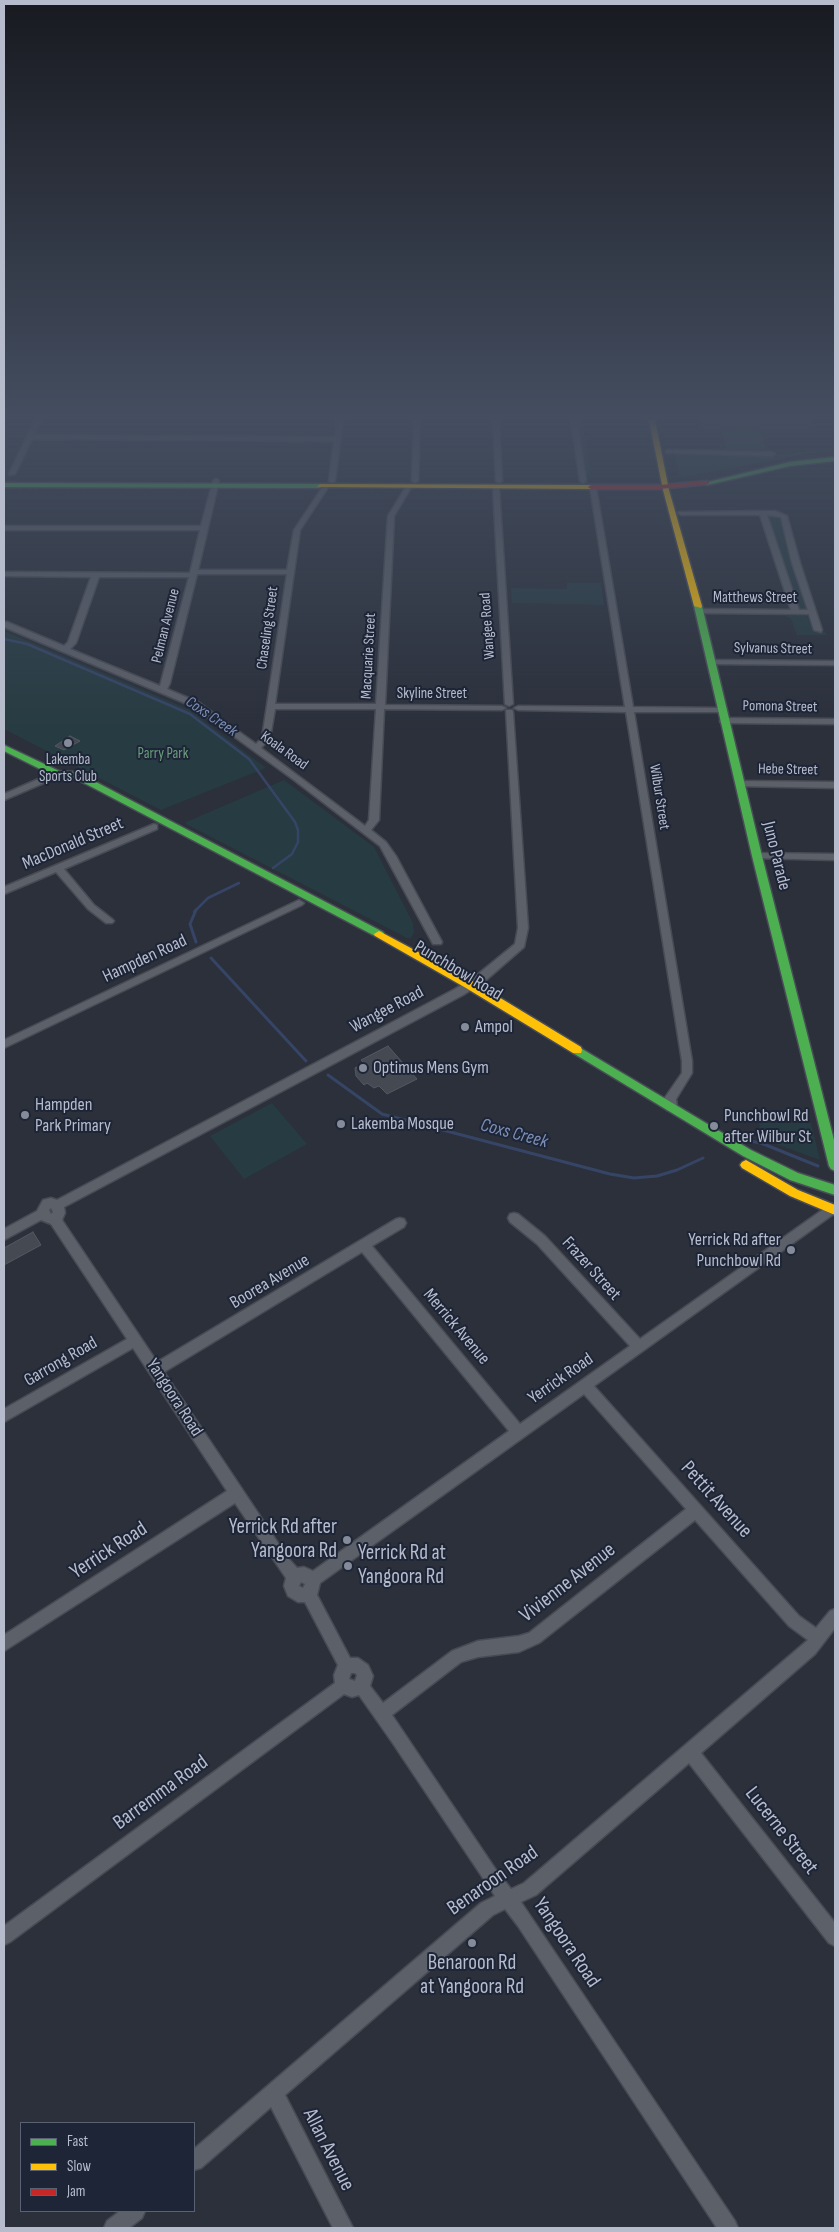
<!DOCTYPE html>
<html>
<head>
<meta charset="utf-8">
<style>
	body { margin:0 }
	#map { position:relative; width:839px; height:2232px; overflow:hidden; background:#2b303b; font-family:"Sofia Sans Condensed",sans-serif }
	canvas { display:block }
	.frame { position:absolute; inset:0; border:5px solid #b6bccc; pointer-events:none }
	.legend { position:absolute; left:20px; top:2122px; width:175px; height:90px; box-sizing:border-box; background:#1d2537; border:1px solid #5a6173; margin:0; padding:6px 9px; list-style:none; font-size:15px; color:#b6bccc }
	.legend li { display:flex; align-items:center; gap:10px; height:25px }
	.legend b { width:25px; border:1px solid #5a6173 }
</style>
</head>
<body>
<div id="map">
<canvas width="839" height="2232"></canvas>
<div class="frame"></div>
<ul class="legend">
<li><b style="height:6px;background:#4caf50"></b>Fast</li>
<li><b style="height:6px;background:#ffc107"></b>Slow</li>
<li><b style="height:6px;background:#c62828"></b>Jam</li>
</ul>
</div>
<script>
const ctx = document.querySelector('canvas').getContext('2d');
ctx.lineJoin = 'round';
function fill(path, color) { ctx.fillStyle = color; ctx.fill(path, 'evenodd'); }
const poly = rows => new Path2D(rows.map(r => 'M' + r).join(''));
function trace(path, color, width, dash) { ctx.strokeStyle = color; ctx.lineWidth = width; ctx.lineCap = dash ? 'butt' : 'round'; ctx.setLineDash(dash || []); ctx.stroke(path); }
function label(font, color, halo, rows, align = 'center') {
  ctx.font = font + ' "Sofia Sans Condensed",sans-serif'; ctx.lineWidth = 4; ctx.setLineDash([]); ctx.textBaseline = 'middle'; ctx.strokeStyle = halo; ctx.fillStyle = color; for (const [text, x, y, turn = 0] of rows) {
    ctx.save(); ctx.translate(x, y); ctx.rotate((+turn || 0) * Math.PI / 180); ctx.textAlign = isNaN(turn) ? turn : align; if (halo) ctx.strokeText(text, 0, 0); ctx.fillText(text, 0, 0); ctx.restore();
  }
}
const green = poly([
	[578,420,582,420,591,476,586,474],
	[698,420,812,420,817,431,760,430,766,449,727,449,721,430,702,430],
	[816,451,823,451,683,477,679,475,675,455,758,455,774,457,779,454],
	[769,515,780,517,807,608,805,610,799,609,767,516],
	[567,583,601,583,604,605,512,603,511,588,567,589],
	[785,616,807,616,814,632,825,632,827,635,797,635,791,619],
	[4,631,190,710,266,768,161,810,4,729],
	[284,780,374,847,413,923,414,933,411,938,407,938,186,824,186,822],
	[272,1103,307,1144,244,1179,210,1136],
	[759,1123,811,1123,820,1160,762,1139]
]);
const streamFar1 = poly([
	[4,639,27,644,190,714,249,759,295,822,298,830,298,842,292,854,273,868],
	[194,912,208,898,239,883]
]);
const stream = poly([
	[196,910,190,924,196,942],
	[211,958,306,1061],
	[328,1075,382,1114,610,1174,634,1178,657,1176,677,1170,703,1158],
	[745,1140,761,1143,818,1166]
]);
const building = poly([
	[70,736,80,741,64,750,55,746,70,736],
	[388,1046,417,1079,387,1094,379,1086,374,1088,367,1083,364,1085,356,1076,355,1068,364,1063,361,1060,388,1046],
	[33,1232,41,1245,4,1265,4,1248,33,1232]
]);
const street = poly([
	[35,420,41,420,34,435,335,437,337,420,343,420,335,481,332,483,329,481,334,441,32,439,15,474,10,475,9,474,35,420],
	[414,420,420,420,418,481,415,483,412,481,414,420],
	[493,420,499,420,502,481,499,483,496,481,493,420],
	[571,420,577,420,586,481,583,483,580,481,571,420],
	[668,450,772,452,775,454,772,456,666,453,666,451,668,450],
	[216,479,219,481,198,570,287,570,294,530,324,485,329,486,300,530,275,704,376,704,388,516,407,485,412,486,394,516,385,705,502,706,506,708,502,710,384,709,379,820,371,830,386,842,396,856,442,942,441,944,433,944,380,846,294,780,192,706,4,627,4,622,7,622,64,646,68,642,91,577,4,576,4,572,190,573,200,530,4,530,4,526,201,526,213,481,216,479],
	[197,574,287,574,262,738,256,744,198,702,167,689,170,683,197,574],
	[99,577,189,577,160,686,70,649,76,643,99,577],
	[275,709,376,709,369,820,365,826,261,748,270,738,275,709],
	[496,485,499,487,513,704,509,706,505,704,493,487,496,485],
	[593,485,596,487,633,707,722,708,726,710,722,712,634,712,692,1061,692,1073,676,1099,677,1107,675,1110,671,1111,667,1110,665,1107,664,1099,682,1073,682,1061,626,712,518,710,514,708,518,706,625,707,590,487,593,485],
	[775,511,787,516,800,563,822,630,821,632,814,630,809,614,699,613,695,611,699,609,791,610,760,515,681,515,678,513,679,512,775,511],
	[767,515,781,517,792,563,808,610,799,610,767,515],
	[708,660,835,661,835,665,711,664,707,662,708,660],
	[506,710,512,710,513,712,528,928,524,947,485,981,463,995,64,1207,65,1213,62,1220,157,1362,396,1219,400,1218,404,1219,406,1223,404,1227,372,1246,520,1424,630,1346,537,1244,510,1222,508,1218,510,1214,514,1213,518,1214,545,1236,640,1339,828,1206,835,1205,835,1213,594,1386,799,1616,816,1628,830,1611,835,1609,835,1628,815,1654,701,1753,835,1923,835,1946,829,1943,689,1763,536,1895,521,1902,735,2221,738,2228,717,2228,518,1926,505,1909,493,1915,285,2095,353,2228,333,2228,271,2107,201,2168,194,2170,194,2149,481,1903,495,1896,392,1742,359,1695,352,1697,344,1694,10,1942,4,1945,4,1926,335,1683,334,1675,338,1665,305,1602,298,1602,288,1596,284,1586,286,1578,235,1503,4,1651,4,1635,227,1491,133,1348,4,1422,4,1409,127,1339,51,1224,41,1220,4,1240,4,1229,37,1211,43,1200,51,1198,57,1200,455,989,477,975,515,944,518,928,506,710],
	[51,1208,53,1212,51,1214,49,1210,51,1208],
	[362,1252,509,1431,313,1571,304,1567,297,1568,288,1558,164,1372,362,1252],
	[584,1394,686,1509,529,1633,519,1636,478,1641,452,1651,383,1703,370,1686,373,1676,368,1665,358,1658,350,1658,317,1595,320,1583,584,1394],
	[695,1520,789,1626,808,1640,524,1883,511,1889,496,1870,392,1715,461,1662,478,1657,519,1652,539,1643,695,1520],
	[301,1582,305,1584,303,1588,299,1586,301,1582],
	[351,1673,355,1673,357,1675,355,1681,349,1679,351,1673],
	[724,718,835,719,835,724,721,723,720,721,724,718],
	[57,771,60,772,60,776,4,800,4,794,57,771],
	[740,781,835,782,835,788,737,786,736,784,740,781],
	[154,824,157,825,157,829,64,869,94,905,112,919,114,921,112,923,106,923,88,909,56,872,4,894,4,887,154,824],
	[757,853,835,854,835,860,754,858,754,854,757,853],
	[299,900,304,903,302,905,4,1048,4,1040,299,900],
	[120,2211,145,2211,142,2218,129,2228,104,2228,107,2221,120,2211]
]);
const fast = poly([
	[835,457,835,461,790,466,707,485,704,483,790,462,835,457],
	[4,483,320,484,323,486,320,488,4,487,4,483],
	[695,604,702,606,762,856,835,1144,835,1171,831,1169,829,1166,752,856,694,606,695,604],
	[4,745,59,771,75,772,94,781,383,932,384,934,383,936,375,936,88,785,71,777,54,776,4,751,4,745],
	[577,1046,751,1150,798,1173,835,1185,835,1195,790,1180,743,1156,573,1053,572,1050,577,1046]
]);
const slow = poly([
	[649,420,655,420,669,490,702,606,701,608,694,606,663,490,649,420],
	[320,484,591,485,594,487,591,489,318,487,317,486,320,484],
	[379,931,474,982,581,1047,582,1050,581,1053,573,1053,466,988,375,936,374,934,379,931],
	[746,1160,798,1190,835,1205,835,1215,790,1196,742,1168,740,1165,742,1162,746,1160]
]);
const jam = poly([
	[707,481,709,482,709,484,660,489,591,489,588,487,591,485,660,485,707,481]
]);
const markers = [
	[68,743,5,"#858b99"],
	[465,1027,5,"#858b99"],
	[363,1068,5,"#858b99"],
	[25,1115,5,"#858b99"],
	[341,1124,5,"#858b99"],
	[714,1126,5,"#858b99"],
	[791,1250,5,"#858b99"],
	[347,1540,5,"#858b99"],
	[348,1566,5,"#858b99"],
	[472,1943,5,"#858b99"]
];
const farStreetnames = [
	["Matthews Street",755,598],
	["Pelman Avenue",166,626,-76],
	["Wangee Road",488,626,-94],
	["Chaseling Street",268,628,-82],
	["Sylvanus Street",773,649,1],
	["Macquarie Street",369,656,-87],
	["Skyline Street",432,694],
	["Pomona Street",780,707,1],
	["Koala Road",284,751,36],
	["Hebe Street",788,770,1],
	["Wilbur Street",659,797,81]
];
const farParknames = [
	["Parry Park",163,754]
];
const farPoinames = [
	["Lakemba",68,760],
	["Sports Club",68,777]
];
const farWaternames = [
	["Coxs Creek",211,717,34]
];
const streetNames = [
	["MacDonald Street",73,844,-23],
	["Juno Parade",776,856,76],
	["Hampden Road",145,959,-25],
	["Punchbowl Road",458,971,31],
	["Wangee Road",387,1010,-28],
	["Frazer Street",591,1269,48],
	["Boorea Avenue",270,1282,-31],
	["Merrick Avenue",456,1327,50],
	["Garrong Road",61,1362,-30],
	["Yerrick Road",561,1379,-35],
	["Yangoora Road",174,1398,57]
];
const poiNames = [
	["Ampol",475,1027],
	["Optimus Mens Gym",373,1068],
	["Hampden",35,1105],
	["Park Primary",35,1126],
	["Punchbowl Rd",724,1116],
	["after Wilbur St",724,1137],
	["Lakemba Mosque",351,1124],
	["Yerrick Rd after",781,1240,"right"],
	["Punchbowl Rd",781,1261,"right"]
];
const waterNames = [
	["Coxs Creek",514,1134,15]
];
const nearStreetnames = [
	["Pettit Avenue",716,1500,48],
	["Yerrick Road",109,1551,-33],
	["Vivienne Avenue",568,1583,-38],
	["Barremma Road",161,1793,-36],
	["Lucerne Street",781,1831,52],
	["Benaroon Road",493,1881,-35],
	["Yangoora Road",566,1943,56],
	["Allan Avenue",328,2150,63]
];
const nearPoinames = [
	["Yerrick Rd after",337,1528],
	["Yangoora Rd",337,1552],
	["Yerrick Rd at",358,1554,"left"],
	["Yangoora Rd",358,1578,"left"],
	["Benaroon Rd",472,1964,"center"],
	["at Yangoora Rd",472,1988,"center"]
];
fill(green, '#273b42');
trace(streamFar1, '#364566', 2.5);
trace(stream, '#364566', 3);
fill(building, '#444952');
trace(building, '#535863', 1);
trace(street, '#484b54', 3);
trace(fast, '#494d58', 3);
trace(slow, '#494d58', 3);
trace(jam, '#494d58', 3);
fill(street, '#5c6069');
fill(fast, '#4caf50');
fill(slow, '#ffc107');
fill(jam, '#c62828');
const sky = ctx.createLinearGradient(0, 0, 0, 732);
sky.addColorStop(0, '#181a20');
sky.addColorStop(0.57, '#444e60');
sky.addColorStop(1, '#444e6000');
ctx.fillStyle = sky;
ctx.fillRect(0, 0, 839, 732);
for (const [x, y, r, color] of markers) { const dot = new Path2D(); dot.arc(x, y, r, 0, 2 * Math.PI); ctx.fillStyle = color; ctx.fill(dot); trace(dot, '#1d2537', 2); }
label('15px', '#b6bccc', '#1d2537', farStreetnames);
label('15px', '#6b9e7c', '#1d2537', farParknames);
label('15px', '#b6bccc', '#1d2537', farPoinames);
label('italic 16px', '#7c8eb5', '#1d2537', farWaternames);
label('18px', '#b6bccc', '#1d2537', streetNames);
label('18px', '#b6bccc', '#1d2537', poiNames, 'left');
label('italic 19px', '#7c8eb5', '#1d2537', waterNames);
label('21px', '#b6bccc', '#1d2537', nearStreetnames);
label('21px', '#b6bccc', '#1d2537', nearPoinames, 'right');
</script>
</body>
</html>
